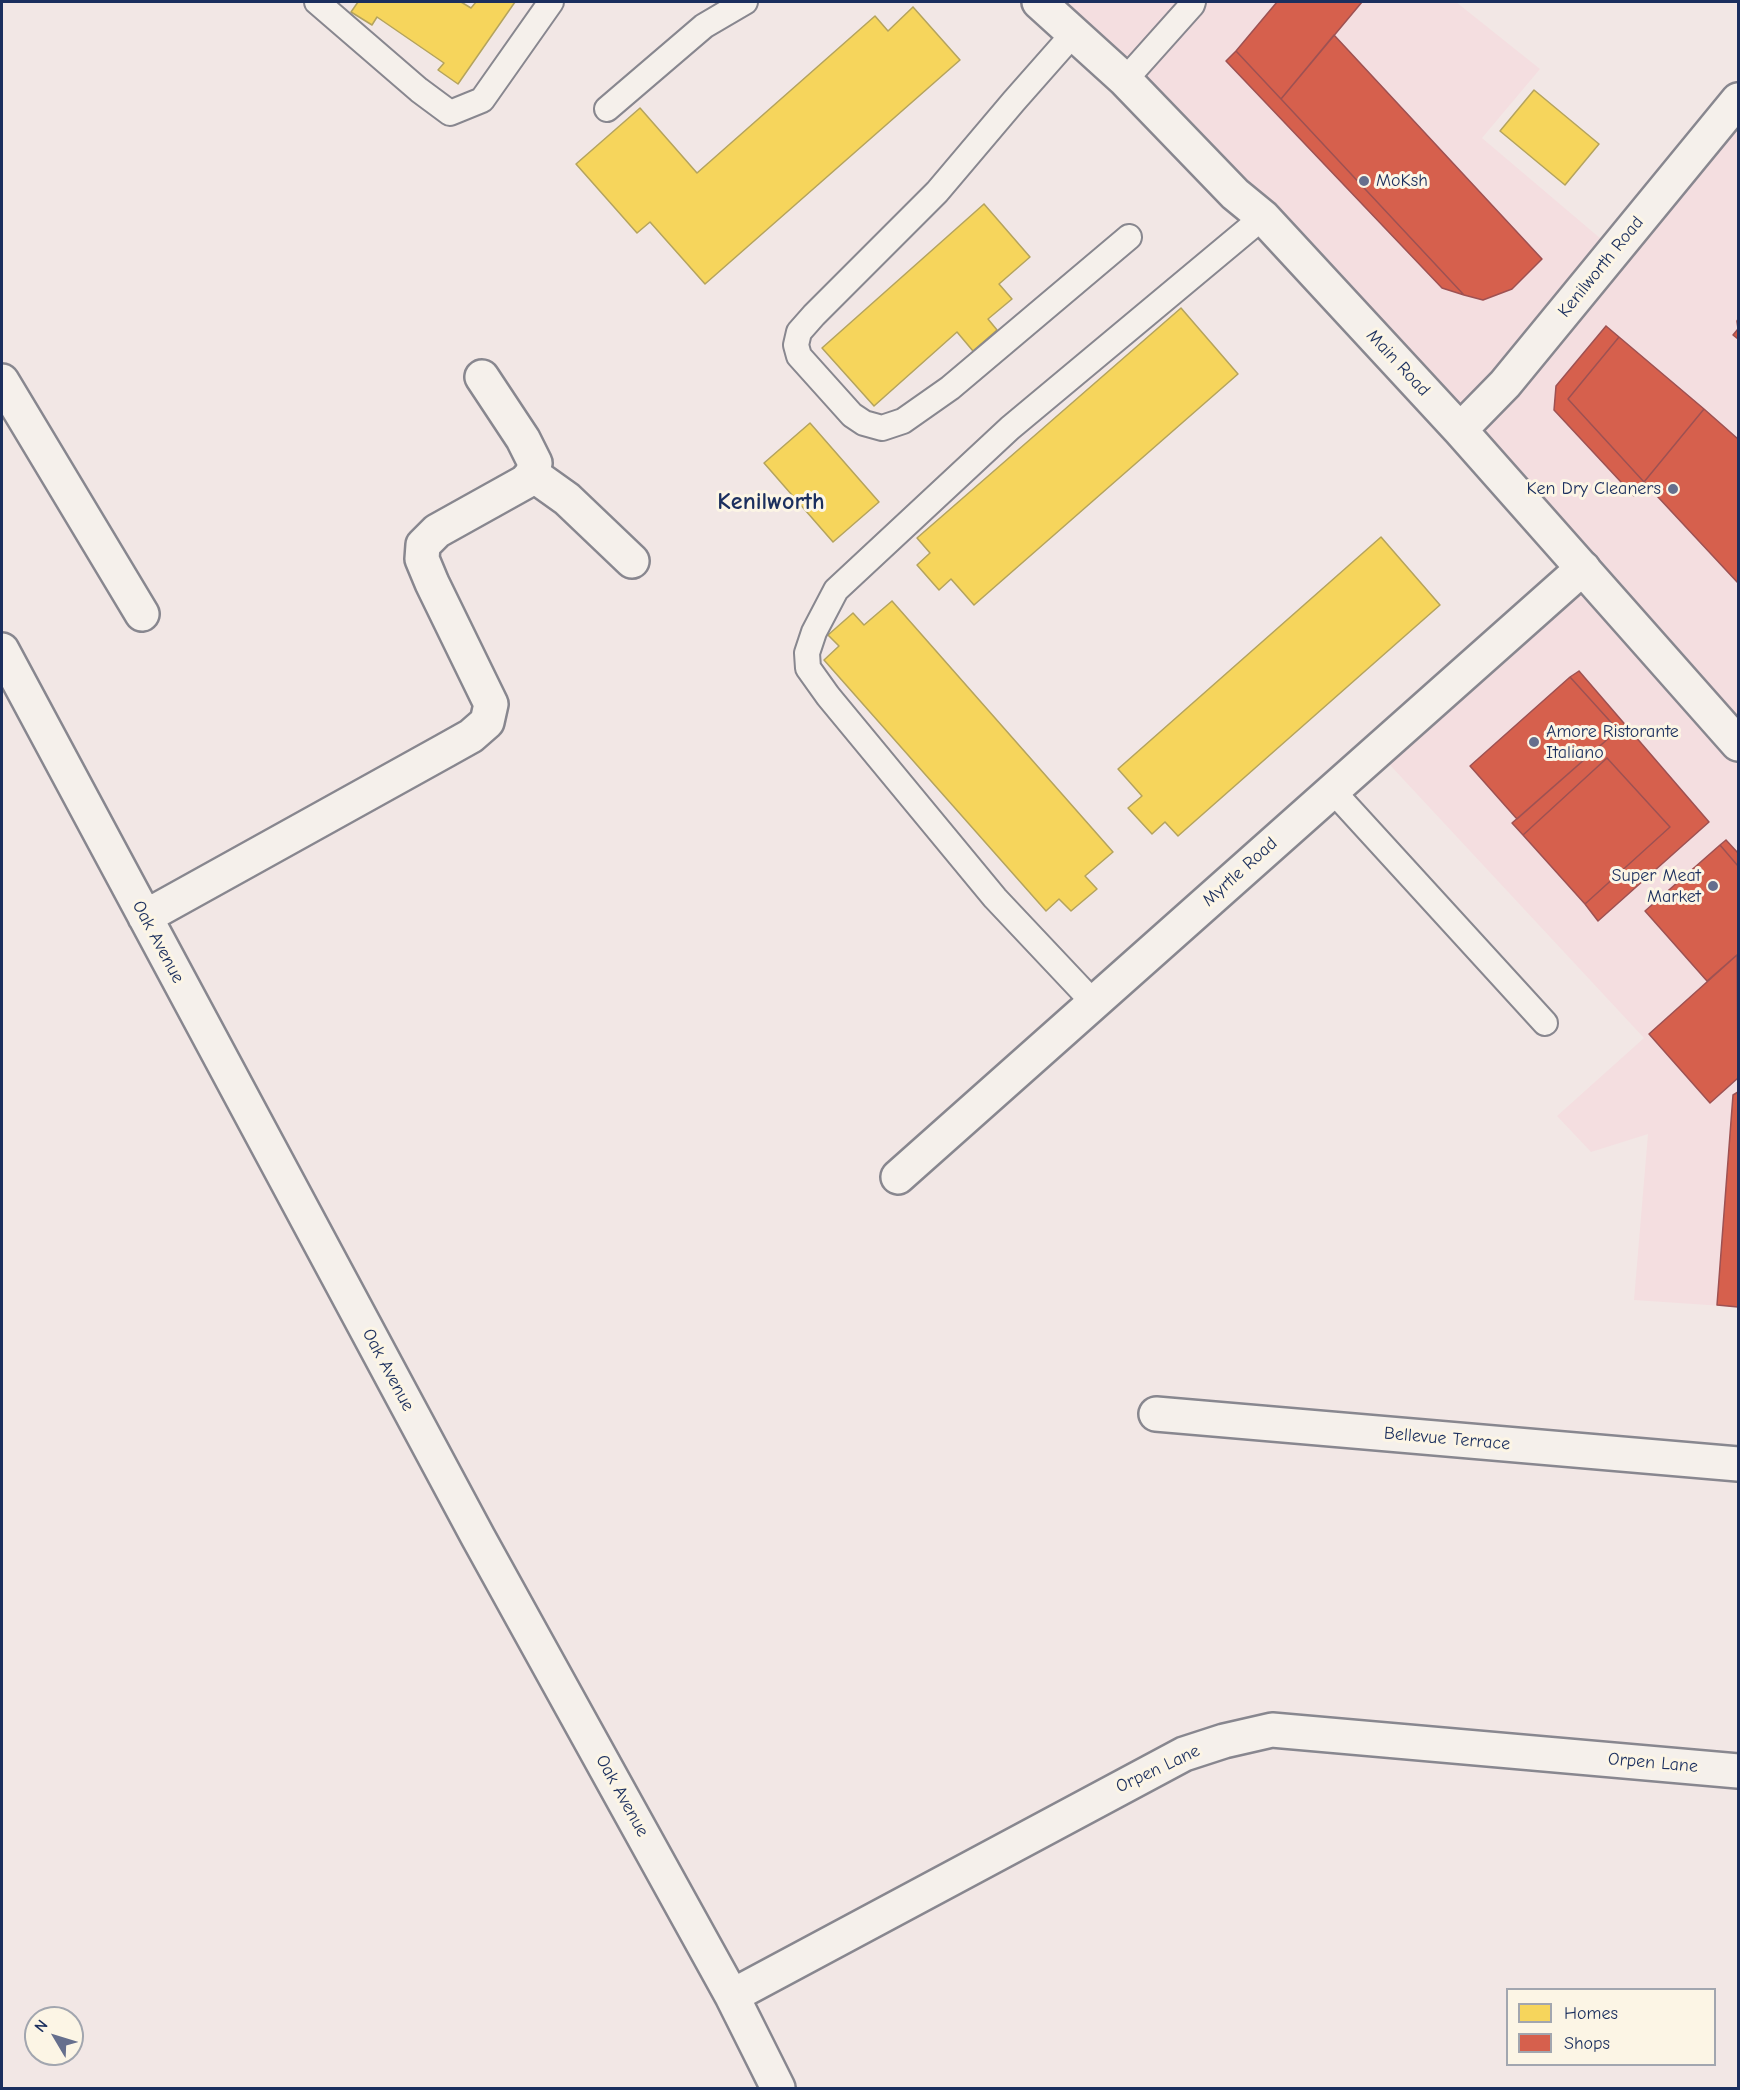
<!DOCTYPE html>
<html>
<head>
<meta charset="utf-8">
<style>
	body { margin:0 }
	#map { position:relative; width:1740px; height:2090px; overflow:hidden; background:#f2e7e5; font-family:"Comic Neue",sans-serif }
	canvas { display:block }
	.frame { position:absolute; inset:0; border:3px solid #1b2f5e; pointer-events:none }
	.legend { position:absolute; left:1506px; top:1988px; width:210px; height:78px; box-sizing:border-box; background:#fcf5e5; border:2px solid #a2a6af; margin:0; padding:8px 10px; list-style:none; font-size:18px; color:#1b2f5e }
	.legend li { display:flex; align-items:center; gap:12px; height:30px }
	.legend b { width:30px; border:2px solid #a2a6af }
	.north { position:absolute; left:24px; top:2006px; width:60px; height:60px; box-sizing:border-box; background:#fcf5e5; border:2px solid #a2a6af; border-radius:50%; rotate:308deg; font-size:16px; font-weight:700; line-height:24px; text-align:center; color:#1b2f5e }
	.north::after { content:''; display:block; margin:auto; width:21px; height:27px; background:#666f8d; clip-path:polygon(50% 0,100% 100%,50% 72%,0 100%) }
</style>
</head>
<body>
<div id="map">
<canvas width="1740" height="2090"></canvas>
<div class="frame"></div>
<ul class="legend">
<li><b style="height:16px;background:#f6d55c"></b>Homes</li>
<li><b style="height:16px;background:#d6604d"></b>Shops</li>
</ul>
<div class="north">N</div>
</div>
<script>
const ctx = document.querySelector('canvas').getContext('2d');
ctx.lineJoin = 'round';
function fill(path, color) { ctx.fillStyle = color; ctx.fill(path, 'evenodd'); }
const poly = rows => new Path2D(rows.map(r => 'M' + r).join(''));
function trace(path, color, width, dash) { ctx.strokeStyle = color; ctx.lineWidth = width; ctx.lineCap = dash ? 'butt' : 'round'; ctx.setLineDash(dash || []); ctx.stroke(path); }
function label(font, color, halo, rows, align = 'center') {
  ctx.font = font + ' "Comic Neue",sans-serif'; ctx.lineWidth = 6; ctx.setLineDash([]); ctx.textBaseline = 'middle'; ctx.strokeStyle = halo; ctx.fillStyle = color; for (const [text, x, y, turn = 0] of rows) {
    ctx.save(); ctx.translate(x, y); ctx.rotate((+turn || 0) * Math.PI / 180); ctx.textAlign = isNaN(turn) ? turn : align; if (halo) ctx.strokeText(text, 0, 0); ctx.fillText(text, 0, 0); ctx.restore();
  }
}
const built = poly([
	[1038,2,1456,2,1540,69,1482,138,1614,250,1738,109,1738,1307,1634,1300,1648,1134,1591,1152,1557,1116,1644,1038,1376,750,1582,568]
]);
const homes = poly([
	[358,2,461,2,471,8,476,2,515,2,458,84,438,70,444,63,377,17,372,25,351,12,358,2],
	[913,7,960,60,705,284,650,222,637,233,576,164,640,108,697,173,875,16,888,31,913,7],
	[1534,90,1599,144,1565,185,1500,131,1534,90],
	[984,204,1030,257,999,284,1012,299,988,319,997,330,973,351,957,332,874,406,822,348,984,204],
	[1181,308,1238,374,974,605,951,579,939,590,917,565,930,553,917,538,1181,308],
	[810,423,879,502,833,542,764,463,810,423],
	[1381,537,1440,605,1178,836,1165,822,1152,834,1128,808,1142,796,1118,769,1381,537],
	[892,601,1113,852,1085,876,1097,889,1071,911,1059,899,1046,911,824,660,839,646,828,635,853,613,864,625,892,601]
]);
const shops = poly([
	[1277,2,1362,2,1281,99,1236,51,1277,2],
	[1334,35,1542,259,1512,289,1483,300,1464,295,1281,99,1334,35],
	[1236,51,1281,99,1464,295,1442,288,1226,61,1236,51],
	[1738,319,1738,339,1733,335,1738,329,1737,321,1738,319],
	[1606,326,1619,337,1568,399,1644,482,1634,496,1554,410,1556,386,1606,326],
	[1619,337,1704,409,1644,482,1568,399,1619,337],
	[1704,409,1738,439,1738,583,1644,482,1704,409],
	[1579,671,1709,822,1598,921,1585,904,1670,827,1607,758,1523,835,1512,823,1618,730,1570,677,1579,671],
	[1570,677,1618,730,1517,819,1470,766,1570,677],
	[1607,758,1670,827,1585,904,1523,835,1607,758],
	[1726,840,1738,853,1738,866,1720,845,1726,840],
	[1720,845,1738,866,1738,954,1707,981,1645,911,1720,845],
	[1737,955,1738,1078,1710,1103,1649,1034,1737,955],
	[1738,1092,1738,1307,1717,1305,1733,1095,1738,1092]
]);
const lane = poly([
	[317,2,419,90,450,113,482,100,551,2],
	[1074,33,1014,101,937,192,814,315,799,332,796,345,799,356,852,415,864,423,882,428,903,421,950,388,1129,237],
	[1125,80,1192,5,1193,2],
	[607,109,704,26,745,2],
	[1332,790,1545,1023],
	[1094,1003,995,898,828,696,808,668,807,653,814,632,836,590,1010,428,1263,217]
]);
const street = poly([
	[2,381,142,614],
	[532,474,567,499,632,561],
	[2,650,478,1537,732,1996,778,2088],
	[145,917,446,750,471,736,487,722,491,704,432,583,422,559,423,545,437,531,525,482,532,474,535,463,523,439,482,377],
	[898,1177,1583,568],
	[1156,1414,1738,1464],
	[732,1996,1184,1754,1224,1741,1272,1730,1738,1771]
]);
const secondary = poly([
	[1039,2,1125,80,1235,194,1263,217,1460,430,1738,744],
	[1460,430,1505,384,1738,100]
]);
const markers = [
	[1364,181,6,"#666f8d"],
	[1673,489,6,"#666f8d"],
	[1534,742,6,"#666f8d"],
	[1713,886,6,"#666f8d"]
];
const poiNames = [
	["MoKsh",1376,181],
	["Ken Dry Cleaners",1661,489,"right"],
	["Amore Ristorante",1546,732],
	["Italiano",1546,753],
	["Super Meat",1701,876,"right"],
	["Market",1701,897,"right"]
];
const streetNames = [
	["Kenilworth Road",1601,267,-51],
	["Main Road",1398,363,47],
	["Myrtle Road",1240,872,-42],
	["Oak Avenue",158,942,62],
	["Oak Avenue",388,1370,62],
	["Bellevue Terrace",1447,1439,5],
	["Orpen Lane",1653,1763,5],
	["Orpen Lane",1158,1769,-25],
	["Oak Avenue",622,1796,61]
];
const districtNames = [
	["Kenilworth",771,502]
];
fill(built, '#f4dee0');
fill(homes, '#f6d55c');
trace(homes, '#b4a35d', 1.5);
fill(shops, '#d6604d');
trace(shops, '#9e5152', 1.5);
trace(lane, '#88878f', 28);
trace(street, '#88878f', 38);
trace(secondary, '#88878f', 38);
trace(lane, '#f5f0eb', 24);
trace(street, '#f5f0eb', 33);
trace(secondary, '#f5f0eb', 33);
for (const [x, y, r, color] of markers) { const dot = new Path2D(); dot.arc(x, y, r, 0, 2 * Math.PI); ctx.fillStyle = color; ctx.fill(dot); trace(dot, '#fcf5e5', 2); }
label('18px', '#1b2f5e', '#fcf5e5', poiNames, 'left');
label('18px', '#1b2f5e', '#fcf5e5', streetNames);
label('bold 24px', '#1b2f5e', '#fcf5e5', districtNames);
</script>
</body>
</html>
